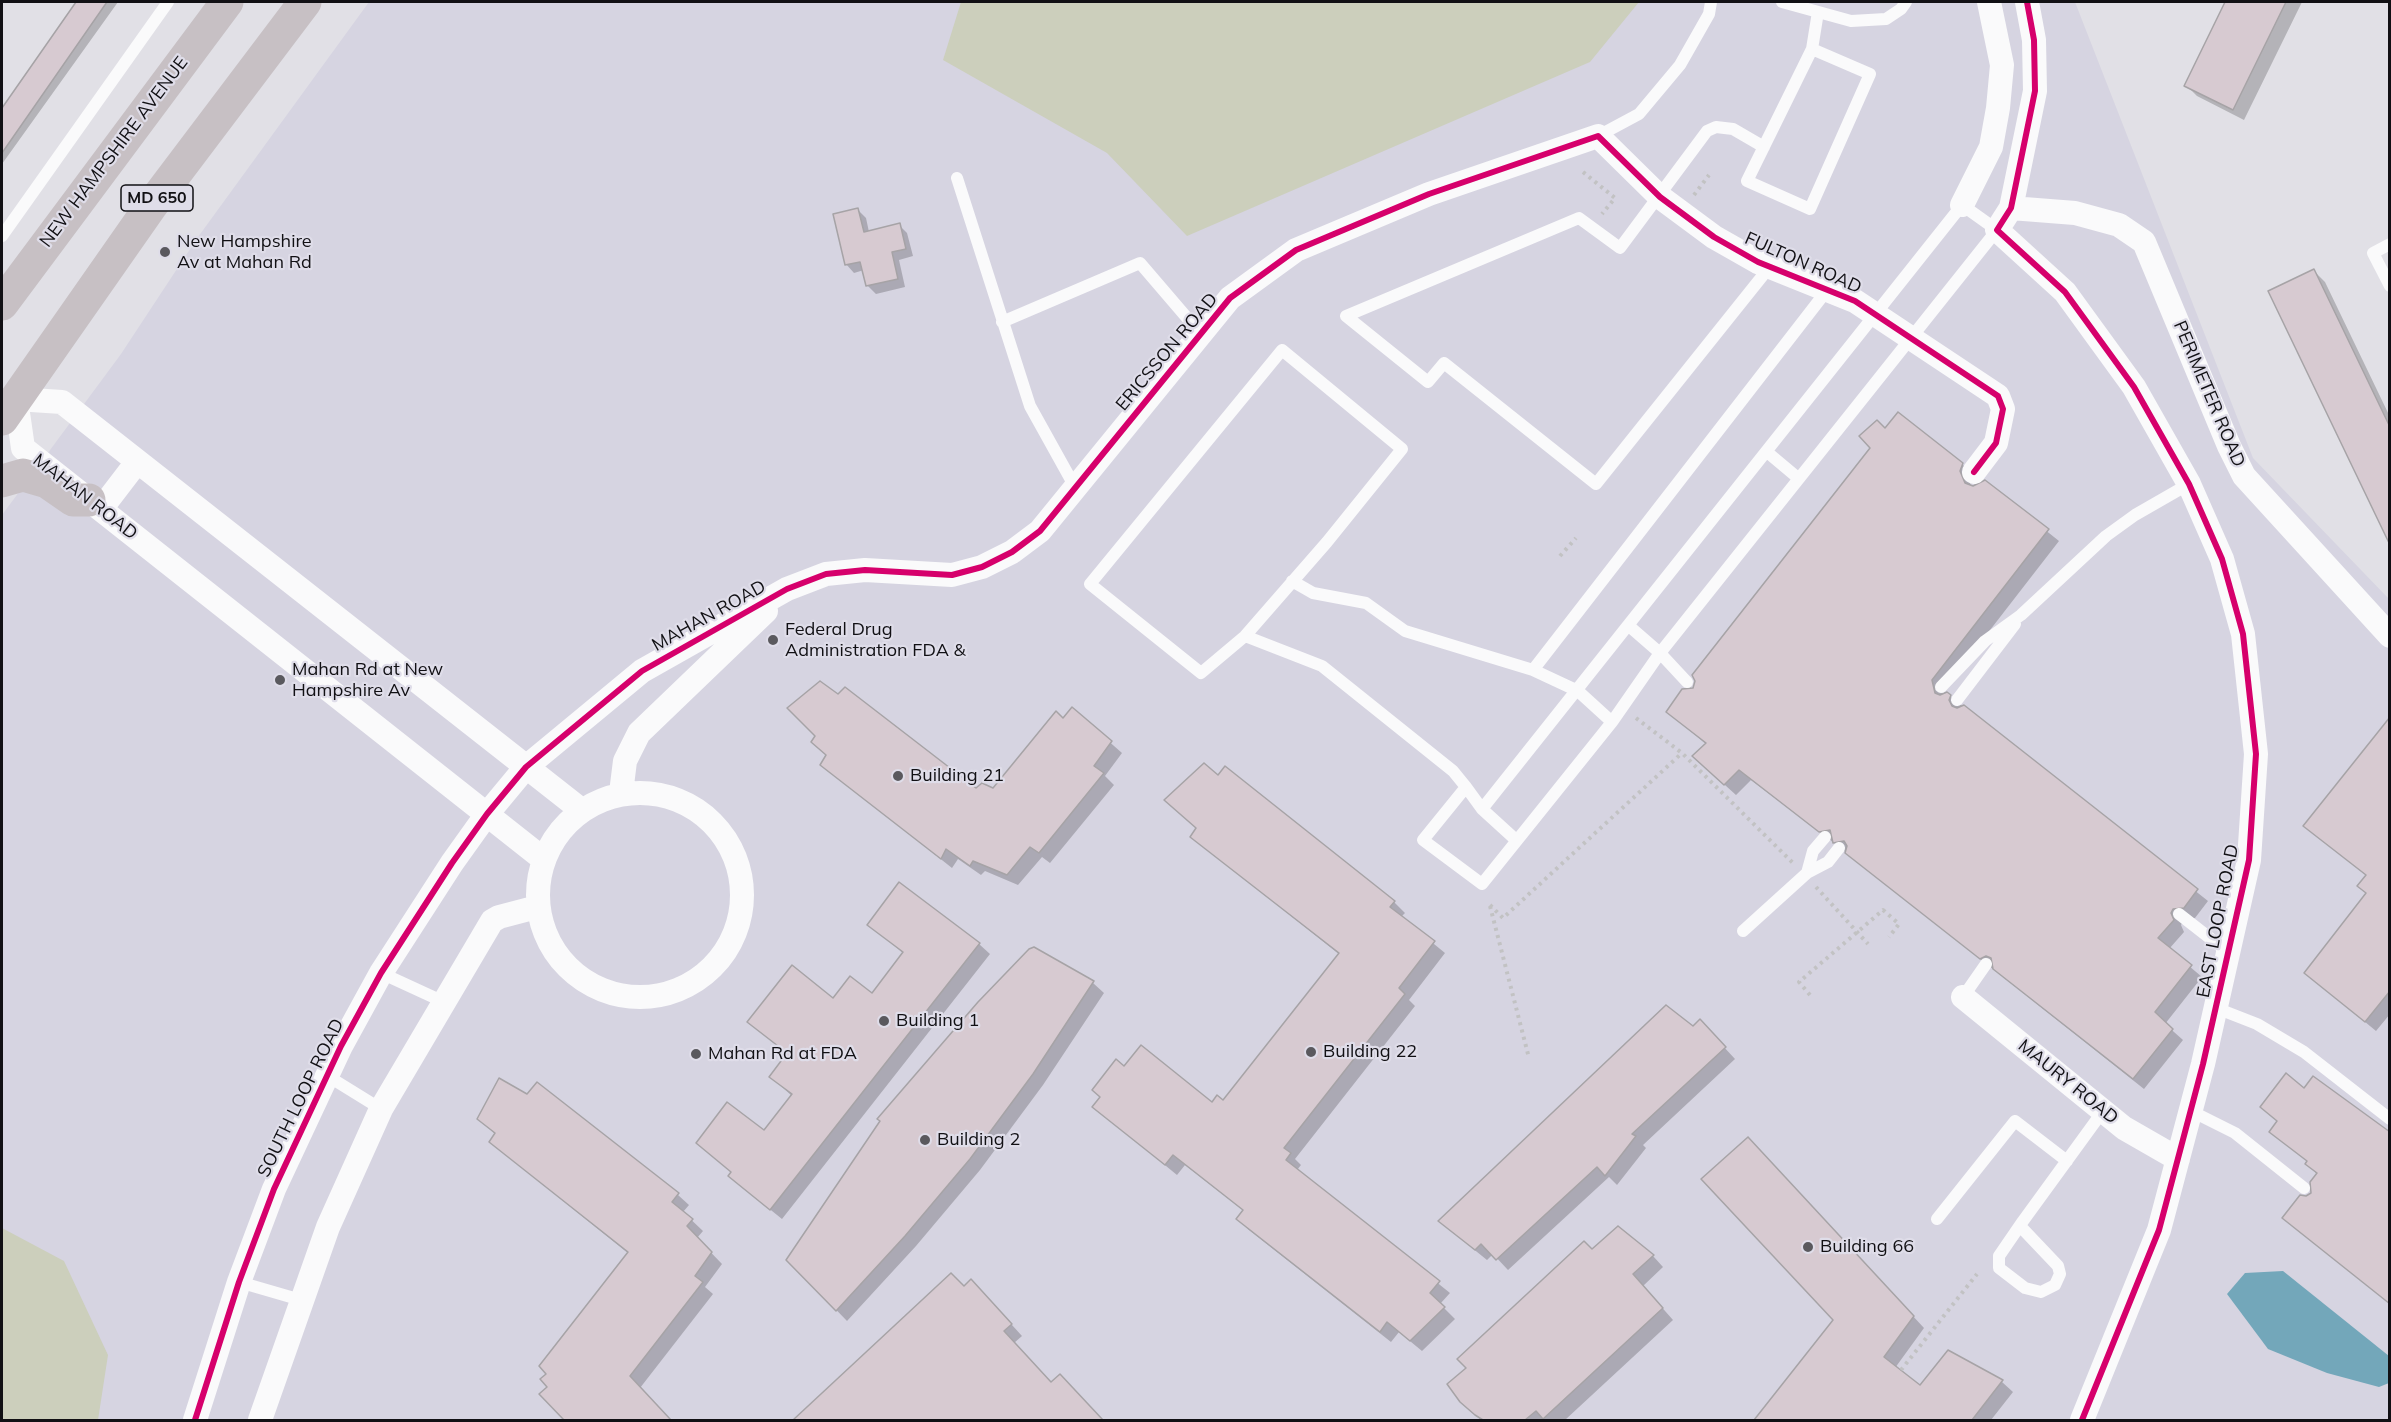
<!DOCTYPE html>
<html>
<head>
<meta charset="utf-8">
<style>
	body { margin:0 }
	#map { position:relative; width:2391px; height:1422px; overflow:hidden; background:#e1e0e6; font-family:Mulish,sans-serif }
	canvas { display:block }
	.frame { position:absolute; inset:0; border:3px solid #111014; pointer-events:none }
</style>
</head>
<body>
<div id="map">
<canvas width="2391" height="1422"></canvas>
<div class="frame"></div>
</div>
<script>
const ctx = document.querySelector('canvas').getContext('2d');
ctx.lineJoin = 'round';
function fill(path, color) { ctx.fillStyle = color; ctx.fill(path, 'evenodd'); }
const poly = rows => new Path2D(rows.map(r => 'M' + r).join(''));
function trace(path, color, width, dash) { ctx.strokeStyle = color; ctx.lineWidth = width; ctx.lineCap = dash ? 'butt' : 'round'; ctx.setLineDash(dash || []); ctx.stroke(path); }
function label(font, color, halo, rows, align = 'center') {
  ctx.font = font + ' Mulish,sans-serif'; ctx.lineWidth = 4.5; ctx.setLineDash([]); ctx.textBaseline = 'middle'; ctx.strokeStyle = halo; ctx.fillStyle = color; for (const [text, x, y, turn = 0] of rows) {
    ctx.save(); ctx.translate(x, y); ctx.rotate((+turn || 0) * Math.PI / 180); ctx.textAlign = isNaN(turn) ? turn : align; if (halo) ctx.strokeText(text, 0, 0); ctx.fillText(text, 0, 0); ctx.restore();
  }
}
const built = poly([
	[369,2,2075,2,2253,458,2389,599,2389,1420,2,1420,2,515,121,354,198,237]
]);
const green = poly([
	[961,2,1639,2,1590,62,1187,236,1107,153,943,60],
	[2,1228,64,1261,108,1355,98,1420,2,1420]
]);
const water = poly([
	[2283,1271,2389,1356,2389,1383,2379,1387,2327,1373,2268,1349,2227,1294,2245,1273]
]);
const shadow = poly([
	[77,2,118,2,2,164,2,110],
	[2227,2,2302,2,2244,120,2197,96,2186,85],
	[858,210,866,218,869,232,899,225,907,233,913,256,899,260,905,287,876,294,867,285,864,270,854,273,846,264],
	[2314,271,2325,282,2390,417,2390,542],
	[1886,430,1962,464,1973,475,1970,483,1972,488,1985,482,2059,541,1942,692,1943,695,1947,694,2208,901,2195,918,2184,919,2181,925,2184,932,2169,949,2202,977,2165,1024,2183,1040,2144,1089,1833,842,1751,780,1736,795,1705,767,1707,745,1668,712,1694,689],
	[1072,709,1122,753,1105,776,1114,785,1050,863,1042,857,1018,885,985,871,981,875,958,859,952,868,822,765,977,790,993,790],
	[2390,719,2390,1014,2376,1031,2306,973,2368,894,2367,876,2305,826],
	[1192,837,1394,902,1405,913,1401,917,1445,953,1409,1000,1415,1006,1295,1159,1301,1165,1297,1170,1450,1293,1440,1304,1455,1319,1422,1351,1399,1332,1391,1342,1249,1230,1238,1219,1244,1211,1185,1165,1177,1175,1094,1107,1124,1068,1212,1104,1224,1102,1340,955],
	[869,924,979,944,990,954,782,1219,741,1186,764,1132,792,1096,771,1077,788,1055,749,1022,834,1000,872,995,904,954],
	[1038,949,1093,983,1104,993,1043,1085,980,1170,916,1246,847,1321,788,1260,881,1122,1030,950],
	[1694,1028,1710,1032,1735,1059,1643,1145,1646,1148,1617,1185,1609,1177,1508,1270,1493,1254,1487,1260,1451,1231],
	[537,1084,678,1195,689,1205,683,1212,703,1231,697,1238,722,1264,705,1287,713,1294,640,1388,670,1420,566,1420,541,1394,550,1387,629,1254,490,1142,496,1135,479,1119,527,1096],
	[2304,1090,2390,1134,2390,1304,2284,1218,2312,1193,2317,1175,2308,1162,2271,1132,2278,1122,2262,1107],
	[1759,1150,1924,1328,1895,1368,1920,1387,1949,1352,2002,1382,2013,1392,1991,1420,1756,1420,1835,1320],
	[1592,1251,1653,1256,1663,1267,1643,1286,1673,1320,1565,1420,1481,1420,1473,1413],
	[951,1275,964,1288,982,1292,1022,1336,1014,1343,1052,1384,1071,1387,1102,1420,796,1420]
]);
const building = poly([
	[76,2,107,2,2,153,2,108,76,2],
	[2225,2,2286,2,2233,110,2184,86,2225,2],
	[858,208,864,232,900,223,906,249,892,252,898,279,866,286,860,262,845,265,833,214,858,208],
	[2314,269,2390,427,2390,545,2268,291,2314,269],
	[1898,412,1963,463,1960,471,1965,483,1973,486,1985,480,2049,529,1932,680,1935,693,1940,695,1947,692,1951,695,1949,700,1952,706,1957,708,1964,705,2198,889,2184,908,2173,909,2171,913,2174,920,2158,938,2192,965,2155,1012,2173,1029,2133,1079,1993,969,1991,958,1986,956,1980,959,1845,853,1847,846,1844,841,1833,843,1830,830,1819,832,1739,770,1724,785,1692,756,1706,743,1666,712,1682,689,1693,688,1695,681,1692,675,1870,448,1859,436,1877,420,1885,428,1898,412],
	[820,681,838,694,845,687,976,788,982,783,993,788,1056,711,1063,718,1072,707,1112,741,1094,766,1104,773,1039,853,1030,847,1007,875,973,861,970,866,946,849,941,859,820,765,826,755,811,742,815,736,787,708,820,681],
	[2390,717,2390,991,2365,1022,2304,973,2366,893,2357,886,2366,875,2303,826,2390,717],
	[1204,763,1218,775,1225,766,1395,901,1390,907,1435,941,1399,988,1405,994,1284,1148,1291,1153,1286,1160,1440,1281,1430,1293,1445,1307,1410,1341,1387,1322,1380,1332,1236,1219,1243,1210,1173,1155,1165,1165,1092,1107,1100,1097,1092,1090,1116,1059,1124,1066,1141,1045,1212,1102,1217,1095,1223,1100,1339,953,1190,837,1196,828,1164,800,1204,763],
	[899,882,980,943,770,1210,728,1176,731,1172,696,1143,727,1102,764,1130,792,1094,769,1077,787,1053,747,1022,792,965,833,998,850,976,872,993,903,952,867,925,899,882],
	[1034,947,1094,981,1033,1074,970,1159,905,1236,836,1311,786,1260,880,1121,877,1119,978,1002,1029,949,1034,947],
	[1666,1005,1693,1026,1700,1019,1726,1047,1632,1134,1636,1136,1605,1176,1597,1167,1496,1260,1481,1244,1475,1250,1438,1221,1666,1005],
	[2286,1073,2304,1088,2313,1076,2390,1132,2390,1304,2282,1218,2300,1195,2306,1196,2311,1193,2310,1182,2317,1173,2305,1164,2307,1161,2269,1132,2277,1121,2260,1107,2286,1073],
	[499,1078,527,1094,537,1082,679,1193,672,1202,693,1219,687,1226,712,1252,695,1276,703,1282,630,1376,671,1420,564,1420,539,1394,547,1387,540,1379,546,1374,539,1366,628,1252,489,1142,495,1133,477,1119,499,1078],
	[1748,1137,1914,1316,1884,1357,1920,1385,1948,1350,2003,1380,1972,1420,1754,1420,1833,1320,1701,1179,1748,1137],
	[1618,1226,1654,1255,1633,1274,1663,1308,1543,1419,1536,1411,1525,1420,1483,1420,1475,1415,1460,1402,1447,1384,1466,1368,1457,1359,1584,1241,1592,1249,1618,1226],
	[951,1273,964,1286,971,1279,1012,1324,1004,1331,1051,1382,1060,1374,1103,1420,793,1420,951,1273]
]);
const path = poly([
	[1583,172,1615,198,1602,214],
	[1694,195,1709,175],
	[1560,556,1576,538],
	[1636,718,1682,753,1794,864],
	[1816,887,1868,944],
	[1490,905,1503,918,1682,753],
	[1490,906,1529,1058],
	[1810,995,1799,982,1883,910,1899,924,1889,937],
	[1901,1370,1977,1274]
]);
const lane = poly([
	[1782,2,1851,21,1886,19,1901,9,1906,2],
	[1812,49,1870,74,1810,209,1747,181,1812,49,1818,12],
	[1598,136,1639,114,1680,65,1709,14,1711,2],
	[957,178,1030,406,1075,487],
	[1962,205,1997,230,1660,653,1612,722,1482,884,1423,840,1466,787,1482,809,1962,205],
	[2,236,168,2],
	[2390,244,2373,253,2390,286],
	[1759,264,1764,274,1596,484,1444,363,1428,382,1346,316,1579,218,1620,248,1707,131,1716,127,1733,129,1764,147],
	[1002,322,1140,263,1200,333],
	[1282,350,1402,449,1327,542,1245,636,1201,673,1090,584,1282,350],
	[1767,452,1798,478],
	[1292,581,1313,593,1366,603,1405,631,1533,670,1828,289],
	[1629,626,1660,653,1687,682],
	[1245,636,1322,666,1453,771,1466,787],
	[1533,670,1578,691,1612,722],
	[1941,687,1985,641,2021,615,2106,536,2135,515,2189,484],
	[1957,700,2015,624],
	[1482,809,1516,840],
	[1807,873,1813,851,1825,837],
	[2179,914,2229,953],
	[1743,931,1807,873,1828,862,1839,848],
	[381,973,444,1002],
	[1963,997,1986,964],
	[2216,1008,2257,1024,2304,1052,2390,1119],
	[326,1075,381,1109],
	[2191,1111,2235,1133,2304,1188],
	[1937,1219,2015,1121,2067,1161],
	[2020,1226,2058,1266,2060,1274,2055,1285,2041,1292,2025,1288,1999,1268,1999,1256,2023,1221,2103,1111],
	[239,1282,301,1300]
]);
const street = poly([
	[2027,2,2034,40,2035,91,2011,208,1997,230,2065,292,2134,387,2189,484,2222,559,2243,634,2256,754,2249,860,2203,1064,2159,1230,2082,1420],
	[1962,205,1991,147,1998,108,2002,65,1989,2],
	[2011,208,2075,213,2119,225,2144,242,2229,446,2244,476,2390,636],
	[101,509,137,462],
	'538 895a102 102 0 1 1 204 0a102 102 0 1 1-204 0Z',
	[621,793,625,761,639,733,766,611],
	[542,858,23,448,16,399,62,402,580,809],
	[1963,997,2124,1128,2178,1159],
	[195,1420,239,1282,274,1189,341,1046,381,973,452,863,487,814,526,767,642,671,787,589,826,574,865,570,952,575,982,567,1012,552,1040,531,1230,298,1296,250,1429,194,1598,136,1660,197,1714,237,1758,262,1855,301,1998,396,2003,409,1996,443,1974,472],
	[260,1420,328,1227,381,1109,492,921,499,917,537,907]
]);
const primary = poly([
	[2,304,227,2],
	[2,419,151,206,305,2],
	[2,481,23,475,47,482,73,500,89,500]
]);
const cycleway = poly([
	[2027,2,2034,40,2035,91,2011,208,1997,230,2065,292,2134,387,2189,484,2222,559,2243,634,2256,754,2249,860,2203,1064,2159,1230,2082,1420],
	[195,1420,239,1282,274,1189,341,1046,381,973,452,863,487,814,526,767,642,671,787,589,826,574,865,570,952,575,982,567,1012,552,1040,531,1230,298,1296,250,1429,194,1598,136,1660,197,1714,237,1758,262,1855,301,1998,396,2003,409,1996,443,1974,472]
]);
const markers = [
	[165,252,6,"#5a595e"],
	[773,640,6,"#5a595e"],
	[280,680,6,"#5a595e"],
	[898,776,6,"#5a595e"],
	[884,1021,6,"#5a595e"],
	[1311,1052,6,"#5a595e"],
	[696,1054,6,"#5a595e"],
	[925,1140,6,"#5a595e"],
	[1808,1247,6,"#5a595e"]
];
const shields = [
	[157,198,72]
];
const shieldNames = [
	["MD 650",157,198]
];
const streetNames = [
	["NEW HAMPSHIRE AVENUE",114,152,-53],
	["FULTON ROAD",1803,263,24],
	["ERICSSON ROAD",1167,352,-50],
	["PERIMETER ROAD",2209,394,67],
	["MAHAN ROAD",85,497,38],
	["MAHAN ROAD",709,616,-29],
	["EAST LOOP ROAD",2218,921,-79],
	["MAURY ROAD",2068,1082,39],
	["SOUTH LOOP ROAD",301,1098,-64]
];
const poiNames = [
	["New Hampshire",177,242],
	["Av at Mahan Rd",177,263],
	["Federal Drug",785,630],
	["Administration FDA &",785,651],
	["Mahan Rd at New",292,670],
	["Hampshire Av",292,691],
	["Building 21",910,776],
	["Building 1",896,1021],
	["Building 22",1323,1052],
	["Mahan Rd at FDA",708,1054],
	["Building 2",937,1140],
	["Building 66",1820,1247]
];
fill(built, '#d6d4e1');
fill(green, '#cccfbc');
fill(water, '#73a7ba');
fill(shadow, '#0003');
fill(building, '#d7cad1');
trace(building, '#a6a3a6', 1.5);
trace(path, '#c2c2c3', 4, [3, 4.5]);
trace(lane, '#fafafb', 12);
trace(street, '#fafafb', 24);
trace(primary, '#c7c0c4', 33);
trace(cycleway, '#d6006c', 6);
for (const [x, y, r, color] of markers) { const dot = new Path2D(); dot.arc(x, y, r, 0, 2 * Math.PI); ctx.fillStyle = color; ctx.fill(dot); trace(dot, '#dfdde9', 2); }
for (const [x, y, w] of shields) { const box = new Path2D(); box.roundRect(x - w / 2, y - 13, w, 26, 4.5); ctx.fillStyle = '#dfdde9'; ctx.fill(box); trace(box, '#111014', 1.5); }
label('bold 16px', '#111014', null, shieldNames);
label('18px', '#111014', '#dfdde9', streetNames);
label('18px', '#111014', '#dfdde9', poiNames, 'left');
</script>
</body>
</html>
